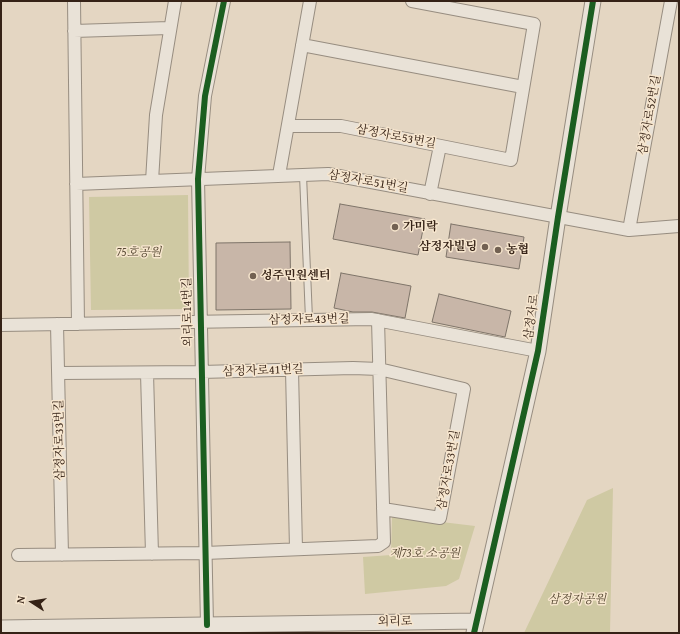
<!DOCTYPE html>
<html>
<head>
<meta charset="utf-8">
<style>
	body { margin:0 }
	#map { position:relative; width:680px; height:634px; overflow:hidden; background:#e4d6c2; font-family:"Gentium Book Plus",serif }
	canvas { display:block }
	.frame { position:absolute; inset:0; border:2px solid #352216; pointer-events:none }
	.north { position:absolute; left:12px; top:582px; width:40px; height:40px; -webkit-text-stroke:3px #f7e6ce; paint-order:stroke; rotate:282deg; font-size:11px; font-weight:700; line-height:16px; text-align:center; color:#352216 }
	.north::after { content:''; display:block; margin:auto; width:14px; height:18px; background:#352216; clip-path:polygon(50% 0,100% 100%,50% 72%,0 100%) }
</style>
</head>
<body>
<div id="map">
<canvas width="680" height="634"></canvas>
<div class="frame"></div>
<div class="north">N</div>
</div>
<script>
const ctx = document.querySelector('canvas').getContext('2d');
ctx.lineJoin = 'round';
function fill(path, color) { ctx.fillStyle = color; ctx.fill(path, 'evenodd'); }
const poly = rows => new Path2D(rows.map(r => 'M' + r).join(''));
function trace(path, color, width, dash) { ctx.strokeStyle = color; ctx.lineWidth = width; ctx.lineCap = dash ? 'butt' : 'round'; ctx.setLineDash(dash || []); ctx.stroke(path); }
function label(font, color, halo, rows, align = 'center') {
  ctx.font = font + ' "Gentium Book Plus","Noto Serif KR",serif'; ctx.lineWidth = 3; ctx.setLineDash([]); ctx.textBaseline = 'middle'; ctx.strokeStyle = halo; ctx.fillStyle = color; for (const [text, x, y, turn = 0] of rows) {
    ctx.save(); ctx.translate(x, y); ctx.rotate((+turn || 0) * Math.PI / 180); ctx.textAlign = isNaN(turn) ? turn : align; if (halo) ctx.strokeText(text, 0, 0); ctx.fillText(text, 0, 0); ctx.restore();
  }
}
const green = poly([
	[188,195,189,309,91,310,89,197],
	[613,488,610,633,524,633,587,500],
	[392,516,475,526,459,579,446,586,365,594,363,557,391,555]
]);
const building = poly([
	[340,204,425,219,418,255,333,239,340,204],
	[451,224,524,237,519,269,446,257,451,224],
	[290,242,291,309,216,310,216,243,290,242],
	[341,273,411,286,405,318,372,312,353,312,334,308,341,273],
	[439,294,511,311,505,337,432,322,439,294]
]);
const service = poly([
	[303,175,309,319]
]);
const minor = poly([
	[74,1,78,324],
	[74,31,169,28],
	[302,45,523,87],
	[288,126,341,126,511,160,534,24,412,1],
	[279,175,310,1],
	[152,181,156,115,175,1],
	[76,184,328,174,629,230,679,226],
	[430,194,440,146],
	[629,230,671,1],
	[57,324,62,555],
	[1,325,371,319,538,351],
	[292,370,296,549],
	[59,373,201,372,353,368,379,369,464,389,440,518,383,509],
	[147,373,152,554],
	[18,555,205,553,378,546,384,542,378,320],
	[207,625,198,179,205,96,224,1]
]);
const tertiary = poly([
	[1,628,477,621],
	[474,633,538,351,558,217,593,1]
]);
const cycleway = poly([
	[207,625,198,179,205,96,224,1],
	[474,633,538,351,558,217,593,1]
]);
const markers = [
	[395,227,4,"#726152"],
	[485,247,4,"#726152"],
	[498,250,4,"#726152"],
	[253,276,4,"#726152"]
];
const streetNames = [
	["삼정자로52번길",650,115,-80],
	["삼정자로53번길",396,137,11],
	["삼정자로51번길",368,182,10],
	["외리로14번길",188,312,-91],
	["삼정자로",532,317,-82],
	["삼정자로43번길",309,320,-1],
	["삼정자로41번길",263,371,-2],
	["삼정자로33번길",60,440,-91],
	["삼정자로33번길",449,470,-80],
	["외리로",395,622,-1]
];
const poiNames = [
	["가미락",403,227],
	["삼정자빌딩",477,247,"right"],
	["농협",506,250],
	["성주민원센터",261,276]
];
const parkNames = [
	["75호공원",139,253],
	["제73호 소공원",425,554],
	["삼정자공원",577,600]
];
fill(green, '#cfc9a3');
fill(building, '#c8b6a8');
trace(building, '#7e7469', 1);
trace(service, '#978d80', 8);
trace(minor, '#978d80', 14);
trace(tertiary, '#978d80', 17);
trace(service, '#e9e2d7', 6);
trace(minor, '#e9e2d7', 12);
trace(tertiary, '#e9e2d7', 15);
trace(cycleway, '#1b5e20', 6);
for (const [x, y, r, color] of markers) { const dot = new Path2D(); dot.arc(x, y, r, 0, 2 * Math.PI); ctx.fillStyle = color; ctx.fill(dot); trace(dot, '#f7e6ce', 1.5); }
label('12px', '#352216', '#f7e6ce', streetNames);
label('bold 12px', '#352216', '#f7e6ce', poiNames, 'left');
label('italic 12px', '#574933', '#f7e6ce', parkNames);
</script>
</body>
</html>
